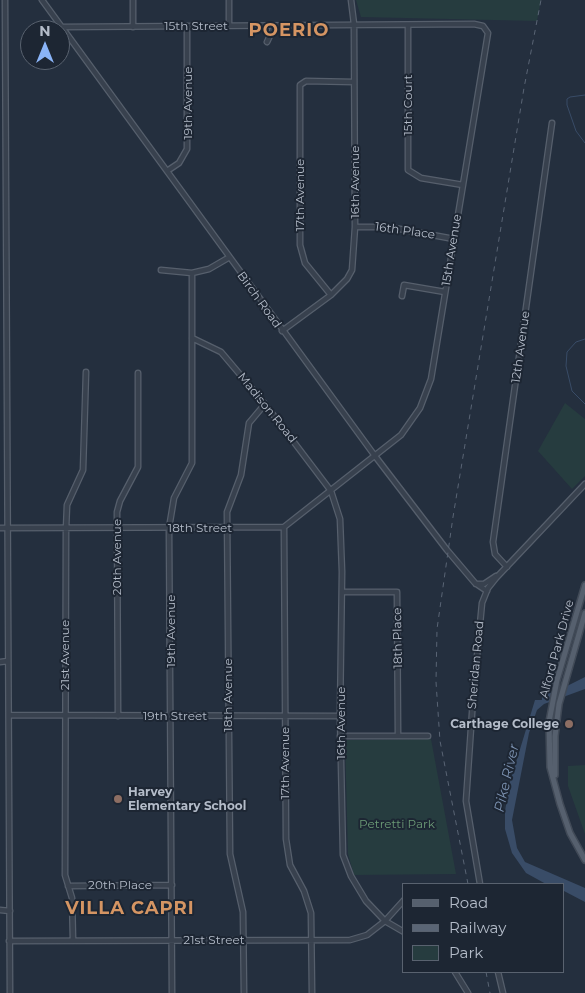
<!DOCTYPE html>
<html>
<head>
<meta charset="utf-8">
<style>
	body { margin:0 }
	#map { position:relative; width:585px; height:993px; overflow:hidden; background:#242f3e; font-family:Montserrat,sans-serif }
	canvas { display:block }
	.legend { position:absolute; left:402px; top:883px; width:162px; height:90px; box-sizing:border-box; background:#1d2633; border:1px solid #59626f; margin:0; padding:6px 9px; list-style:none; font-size:15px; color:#b4bcc9 }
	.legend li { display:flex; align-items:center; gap:10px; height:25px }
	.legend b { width:25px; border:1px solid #59626f }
	.north { position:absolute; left:20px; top:20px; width:50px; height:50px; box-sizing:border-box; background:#1d2633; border:1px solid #59626f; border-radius:50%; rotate:0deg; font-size:14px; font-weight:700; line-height:20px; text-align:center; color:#b4bcc9 }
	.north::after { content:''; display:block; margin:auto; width:18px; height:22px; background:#8ab4f8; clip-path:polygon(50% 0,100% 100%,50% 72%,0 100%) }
</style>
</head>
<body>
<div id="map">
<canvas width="585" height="993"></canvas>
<ul class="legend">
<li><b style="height:6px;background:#56606e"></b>Road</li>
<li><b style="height:6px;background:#5a6575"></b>Railway</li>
<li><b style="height:14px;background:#263c3f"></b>Park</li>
</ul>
<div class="north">N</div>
</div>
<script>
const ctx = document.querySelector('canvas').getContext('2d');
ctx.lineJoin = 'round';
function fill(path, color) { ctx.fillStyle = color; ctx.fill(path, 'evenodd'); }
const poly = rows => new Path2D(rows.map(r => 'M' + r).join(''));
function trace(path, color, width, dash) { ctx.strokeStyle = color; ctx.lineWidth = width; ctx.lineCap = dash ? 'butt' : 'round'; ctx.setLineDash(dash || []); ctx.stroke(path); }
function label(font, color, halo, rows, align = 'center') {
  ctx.font = font + ' Montserrat,sans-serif'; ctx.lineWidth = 4; ctx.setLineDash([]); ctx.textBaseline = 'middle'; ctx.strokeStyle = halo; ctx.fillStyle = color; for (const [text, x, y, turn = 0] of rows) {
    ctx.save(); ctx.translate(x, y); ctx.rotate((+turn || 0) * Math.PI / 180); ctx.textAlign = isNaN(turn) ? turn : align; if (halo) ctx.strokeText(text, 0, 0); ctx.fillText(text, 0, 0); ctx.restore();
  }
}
const green = poly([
	[356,0,541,0,537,21,361,17],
	[565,403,585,419,585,476,572,489,538,451],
	[431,739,456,874,354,875,348,854,345,740],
	[585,765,585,834,568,786,568,766]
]);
const water = poly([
	[585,677,585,689,544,704,537,710,529,733,512,820,517,848,525,862,585,888,585,902,564,891,564,884,546,884,526,873,512,853,505,829,505,811,510,782,535,700,542,700,542,691,567,686]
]);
const stream = poly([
	[585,95,570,97,567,99,567,105,576,131,585,143],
	[585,339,576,342,567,352,566,366,572,391,585,404]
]);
const minor = poly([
	[5,0,10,993],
	[42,0,375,456,447,550,475,583,487,591],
	[133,0,133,27],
	[229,0,229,26],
	[408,25,408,170,421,178,463,185],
	[267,42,274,27],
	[167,171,179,163,187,149,187,26],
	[355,227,389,227,454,239],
	[161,270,192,273,209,269,228,258],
	[331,295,305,263,300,245,300,85,306,81,354,82],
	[402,296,404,285,445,292],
	[282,331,331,295,347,279,352,270,355,227,354,24,351,0],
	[192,338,221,352,265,404,331,491,340,519,342,572,340,716,343,855,351,876,366,901,385,921,404,932],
	[284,527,286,839,290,865,304,891,311,913,312,993],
	[0,528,284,527,401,435,420,408,431,379,488,33,483,26,474,24,60,27],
	[507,567,495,554,493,542,552,123],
	[476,584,484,584,496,576],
	[343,592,397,592,398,735],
	[0,662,8,661],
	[9,715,340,716],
	[118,716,117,512,120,501,138,467,138,373],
	[340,736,428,736],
	[480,884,466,801,473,699,482,603,488,588,496,578,585,484],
	[68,886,172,885],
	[0,910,10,911],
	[73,940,72,898,65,875,66,529,67,505,83,470,86,372],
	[9,941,350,940,367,935,385,921,404,900],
	[455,972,468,993],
	[498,972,503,993],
	[172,993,169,528,174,498,192,463,192,273],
	[244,993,243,912,230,854,227,512,241,475,249,423,265,404]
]);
const major = poly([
	[585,585,557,680,549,722,550,767,560,804,570,833,585,860],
	[555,775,555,736,559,704,585,613]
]);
const rail = poly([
	[468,884,440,741,436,682,437,629,453,517,524,88,541,0],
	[486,972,490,993]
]);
const markers = [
	[569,724,5,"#8d6e63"],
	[118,799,5,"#8d6e63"]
];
const streetNames = [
	["15th Street",196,26],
	["19th Avenue",188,103,-90],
	["15th Court",408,105,-90],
	["16th Avenue",355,182,-90],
	["17th Avenue",300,195,-90],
	["16th Place",405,231,8],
	["15th Avenue",452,250,-81],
	["Birch Road",259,300,54],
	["12th Avenue",521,347,-82],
	["Madison Road",267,408,51],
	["18th Street",200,528],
	["20th Avenue",117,557,-90],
	["19th Avenue",171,631,-90],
	["18th Place",398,638,-91],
	["Alford Park Drive",557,649,-75],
	["21st Avenue",65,655,-90],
	["Sheridan Road",476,665,-85],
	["18th Avenue",228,695,-90],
	["19th Street",175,716],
	["16th Avenue",341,723,-90],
	["17th Avenue",285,763,-90],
	["20th Place",120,885],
	["21st Street",214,940]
];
const poiNames = [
	["Carthage College",559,724],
	["Harvey",128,792,"left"],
	["Elementary School",128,806,"left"]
];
const parkNames = [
	["Petretti Park",397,824]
];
const waterNames = [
	["Pike River",507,778,-77]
];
const districtNames = [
	["POERIO",289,31],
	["VILLA CAPRI",130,909]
];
fill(green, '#263c3f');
fill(water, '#394c67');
trace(stream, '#394c67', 1);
trace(minor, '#565f6c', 7);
trace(major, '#414a57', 8);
trace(minor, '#38414e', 4.5);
trace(major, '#56606e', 5);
trace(rail, '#5a6575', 1, [5, 5]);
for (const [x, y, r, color] of markers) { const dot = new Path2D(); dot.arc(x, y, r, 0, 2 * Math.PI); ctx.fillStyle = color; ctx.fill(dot); trace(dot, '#1d2633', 2); }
label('12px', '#b4bcc9', '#1d2633', streetNames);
label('bold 12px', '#b4bcc9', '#1d2633', poiNames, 'right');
label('12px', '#6b9a76', '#1d2633', parkNames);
label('italic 14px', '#7c92b1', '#1d2633', waterNames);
ctx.letterSpacing = '1px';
label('bold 18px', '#d59563', '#1d2633', districtNames);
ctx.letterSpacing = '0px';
</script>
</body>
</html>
